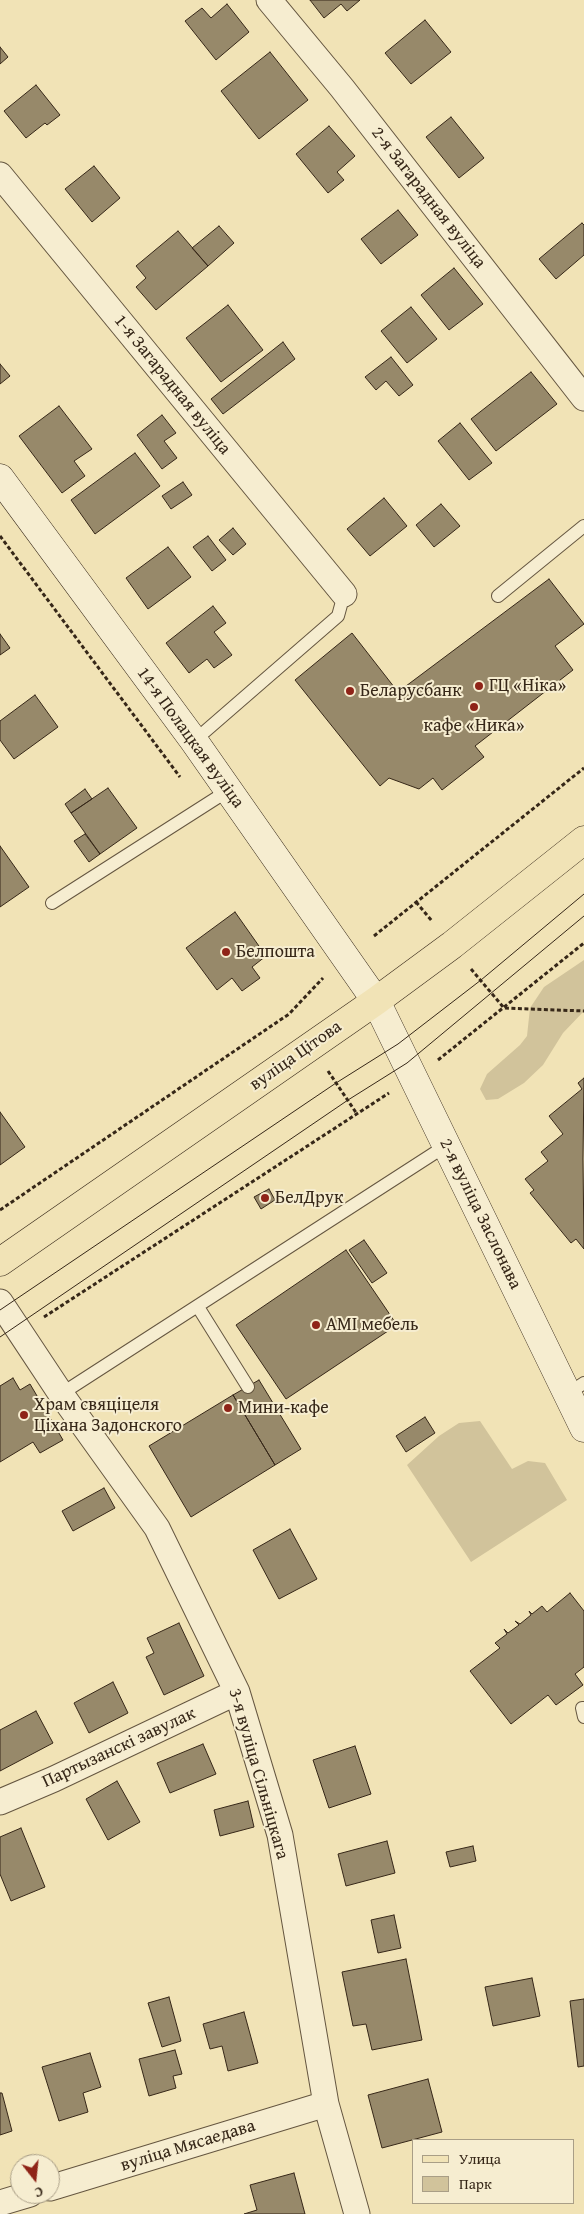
<!DOCTYPE html>
<html>
<head>
<meta charset="utf-8">
<style>
	body { margin:0 }
	#map { position:relative; width:584px; height:2214px; overflow:hidden; background:#f1e3b6; font-family:"Gentium Book Plus",serif }
	canvas { display:block }
	.legend { position:absolute; left:412px; top:2139px; width:162px; height:65px; box-sizing:border-box; background:#f6edd0; border:1px solid #a99e86; margin:0; padding:6px 9px; list-style:none; font-size:15px; color:#362718 }
	.legend li { display:flex; align-items:center; gap:10px; height:25px }
	.legend b { width:25px; border:1px solid #a99e86 }
	.north { position:absolute; left:10px; top:2154px; width:50px; height:50px; box-sizing:border-box; background:#f6edd0; border:1px solid #a99e86; border-radius:50%; rotate:164deg; font-size:14px; font-weight:700; line-height:20px; text-align:center; color:#362718 }
	.north::after { content:''; display:block; margin:auto; width:18px; height:22px; background:#8f2418; clip-path:polygon(50% 0,100% 100%,50% 72%,0 100%) }
</style>
</head>
<body>
<div id="map">
<canvas width="584" height="2214"></canvas>
<ul class="legend">
<li><b style="height:6px;background:#f1e3b6"></b>Улица</li>
<li><b style="height:14px;background:#d1c39b"></b>Парк</li>
</ul>
<div class="north">С</div>
</div>
<script>
const ctx = document.querySelector('canvas').getContext('2d');
ctx.lineJoin = 'round';
function fill(path, color) { ctx.fillStyle = color; ctx.fill(path, 'evenodd'); }
const poly = rows => new Path2D(rows.map(r => 'M' + r).join(''));
function trace(path, color, width, dash) { ctx.strokeStyle = color; ctx.lineWidth = width; ctx.lineCap = dash ? 'butt' : 'round'; ctx.setLineDash(dash || []); ctx.stroke(path); }
function label(font, color, halo, rows, align = 'center') {
  ctx.font = font + ' "Gentium Book Plus",serif'; ctx.lineWidth = 4; ctx.setLineDash([]); ctx.textBaseline = 'middle'; ctx.strokeStyle = halo; ctx.fillStyle = color; for (const [text, x, y, turn = 0] of rows) {
    ctx.save(); ctx.translate(x, y); ctx.rotate((+turn || 0) * Math.PI / 180); ctx.textAlign = isNaN(turn) ? turn : align; if (halo) ctx.strokeText(text, 0, 0); ctx.fillText(text, 0, 0); ctx.restore();
  }
}
const green = poly([
	[584,960,584,1011,563,1033,543,1065,524,1083,498,1099,486,1100,480,1089,487,1074,520,1045,527,1036,530,1008,544,987],
	[480,1421,512,1469,528,1461,545,1463,567,1500,471,1562,407,1465,439,1436,459,1423]
]);
const building = poly([
	[310,0,360,0,347,11,341,4,324,18,310,0],
	[227,4,249,32,216,60,185,21,202,8,211,18,227,4],
	[425,20,451,52,411,84,385,53,425,20],
	[0,47,8,57,0,64,0,47],
	[270,52,308,100,259,139,221,91,270,52],
	[36,85,60,115,47,125,45,123,26,138,4,111,36,85],
	[451,117,484,158,459,178,426,137,451,117],
	[329,126,355,156,337,172,344,180,328,193,296,154,329,126],
	[94,166,120,198,92,222,65,189,94,166],
	[398,210,418,235,381,264,361,239,398,210],
	[582,223,584,225,584,255,556,279,539,259,582,223],
	[219,226,234,243,208,266,192,248,219,226],
	[178,231,208,266,156,310,136,287,146,278,136,266,178,231],
	[454,268,483,304,449,330,421,295,454,268],
	[228,305,263,350,221,382,186,338,228,305],
	[411,307,437,339,407,363,381,331,411,307],
	[283,342,295,359,223,414,211,399,283,342],
	[391,357,413,385,399,396,386,381,376,390,365,377,391,357],
	[0,364,10,376,0,384,0,364],
	[531,372,557,404,496,451,471,419,531,372],
	[59,406,92,449,74,461,85,476,62,493,19,436,59,406],
	[162,415,176,433,164,441,177,458,162,469,137,435,162,415],
	[460,423,492,463,469,480,438,441,460,423],
	[135,453,160,486,95,534,71,500,135,453],
	[183,482,192,495,171,509,162,496,183,482],
	[384,498,407,526,370,556,347,529,384,498],
	[441,504,460,526,434,547,416,525,441,504],
	[233,528,246,544,233,555,219,540,233,528],
	[208,536,226,560,212,571,193,547,208,536],
	[168,547,191,577,148,609,126,578,168,547],
	[549,579,584,624,555,646,573,670,475,746,484,757,442,790,433,778,419,789,389,778,380,786,295,680,352,633,398,692,549,579],
	[213,606,226,623,214,632,232,655,214,668,207,659,189,673,166,643,213,606],
	[0,634,10,648,0,655,0,634],
	[35,695,58,727,14,759,0,740,0,721,35,695],
	[108,788,137,828,100,854,71,813,108,788],
	[85,789,92,799,71,813,65,804,85,789],
	[85,834,100,854,89,862,74,841,85,834],
	[0,846,29,887,0,907,0,846],
	[235,912,266,956,252,967,260,978,242,991,232,978,217,990,186,948,235,912],
	[584,1078,583,1159,584,1249,576,1239,571,1243,530,1193,534,1190,525,1179,548,1161,541,1152,563,1134,549,1116,582,1089,578,1083,584,1078],
	[0,1112,25,1147,0,1165,0,1112],
	[269,1189,275,1200,261,1209,254,1197,269,1189],
	[364,1240,387,1273,372,1283,349,1250,364,1240],
	[346,1250,397,1325,286,1399,236,1325,346,1250],
	[13,1378,20,1390,30,1384,63,1440,40,1453,33,1442,0,1462,0,1386,13,1378],
	[259,1380,301,1449,275,1465,233,1395,259,1380],
	[233,1395,275,1465,191,1517,149,1446,233,1395],
	[425,1417,435,1433,406,1452,396,1436,425,1417],
	[104,1488,115,1508,73,1531,62,1511,104,1488],
	[290,1529,317,1579,279,1599,253,1550,290,1529],
	[570,1593,584,1611,584,1667,575,1674,583,1685,556,1705,548,1695,511,1724,470,1671,500,1648,495,1643,507,1634,504,1629,508,1633,519,1625,515,1621,520,1624,531,1615,529,1611,532,1614,542,1606,547,1612,570,1593],
	[179,1623,204,1676,164,1695,146,1657,154,1653,147,1638,179,1623],
	[113,1682,128,1713,89,1733,74,1703,113,1682],
	[36,1711,53,1743,0,1771,0,1730,36,1711],
	[203,1744,216,1774,170,1793,157,1763,203,1744],
	[355,1746,371,1794,329,1808,313,1760,355,1746],
	[117,1781,140,1822,108,1840,86,1799,117,1781],
	[248,1801,254,1827,220,1836,214,1810,248,1801],
	[21,1828,45,1887,11,1901,0,1874,0,1837,21,1828],
	[387,1841,395,1873,346,1886,338,1854,387,1841],
	[473,1846,476,1861,450,1867,446,1852,473,1846],
	[394,1915,401,1948,378,1953,371,1920,394,1915],
	[406,1959,422,2040,372,2050,366,2024,353,2026,342,1972,406,1959],
	[532,1978,540,2016,493,2026,485,1987,532,1978],
	[169,1997,181,2041,162,2047,148,2003,169,1997],
	[584,1999,584,2066,578,2067,570,2001,584,1999],
	[244,2012,258,2063,228,2071,222,2046,210,2049,203,2024,244,2012],
	[175,2050,182,2074,173,2076,176,2088,149,2096,139,2059,175,2050],
	[90,2053,101,2087,83,2093,88,2112,59,2121,42,2067,90,2053],
	[428,2079,442,2132,382,2148,368,2095,428,2079],
	[0,2093,2,2093,12,2131,0,2135,0,2093],
	[294,2173,305,2214,244,2214,257,2210,250,2185,294,2173]
]);
const path = poly([
	[0,536,180,777],
	[416,902,432,921],
	[374,936,584,768],
	[471,969,504,1008,584,1011],
	[438,1060,584,943],
	[328,1071,357,1114],
	[0,1210,289,1014,323,978],
	[44,1317,389,1093]
]);
const service = poly([
	[498,596,584,526],
	[194,741,338,616,344,594],
	[52,903,229,790],
	[198,1307,248,1387],
	[61,1394,447,1145],
	[566,1395,584,1383],
	[584,1708,582,1708,584,1717]
]);
const minor = poly([
	[269,0,342,88,584,398],
	[0,175,344,594],
	[0,1302,61,1394,157,1528,237,1692,280,1835,326,2104,357,2214],
	[0,1802,54,1779,237,1692],
	[50,2188,326,2104],
	[0,2203,30,2194]
]);
const secondary = poly([
	[0,478,194,741,376,1001,584,1428]
]);
const primary = poly([
	[0,1262,376,1001,452,945,584,840]
]);
const tram = poly([
	[0,1310,336,1083,398,1044,481,980,584,894],
	[0,1337,348,1100,407,1063,584,916]
]);
const markers = [
	[479,686,5,"#8f2418"],
	[350,691,5,"#8f2418"],
	[474,707,5,"#8f2418"],
	[226,952,5,"#8f2418"],
	[265,1198,5,"#8f2418"],
	[316,1325,5,"#8f2418"],
	[228,1408,5,"#8f2418"],
	[24,1415,5,"#8f2418"]
];
const streetNames = [
	["2-я Загарадная вуліца",428,198,52],
	["1-я Загарадная вуліца",172,385,51],
	["14-я Полацкая вуліца",190,738,54],
	["вуліца Цітова",296,1056,-35],
	["2-я вуліца Заслонава",480,1214,64],
	["Партызанскі завулак",119,1748,-25],
	["3-я вуліца Сільніцкага",258,1774,74],
	["вуліца Мясаедава",188,2146,-17]
];
const poiNames = [
	["ГЦ «Ніка»",489,686],
	["Беларусбанк",360,691],
	["кафе «Ника»",474,726,"center"],
	["Белпошта",236,952],
	["БелДрук",275,1198],
	["AMI мебель",326,1325],
	["Храм свяціцеля",34,1405],
	["Ціхана Задонского",34,1426],
	["Мини-кафе",238,1408]
];
fill(green, '#d1c39b');
fill(building, '#97896a');
trace(building, '#362718', 1);
trace(service, '#655640', 14);
trace(minor, '#655640', 27);
trace(secondary, '#362718', 29);
trace(primary, '#362718', 29);
trace(path, '#362718', 3, [4, 2.5]);
trace(service, '#f6edd0', 12);
trace(minor, '#f6edd0', 25);
trace(secondary, '#f6edd0', 28);
trace(primary, '#f1e3b6', 28);
trace(tram, '#362718', 1);
for (const [x, y, r, color] of markers) { const dot = new Path2D(); dot.arc(x, y, r, 0, 2 * Math.PI); ctx.fillStyle = color; ctx.fill(dot); trace(dot, '#f6edd0', 2); }
label('18px', '#362718', '#f6edd0', streetNames);
label('18px', '#362718', '#f6edd0', poiNames, 'left');
</script>
</body>
</html>
